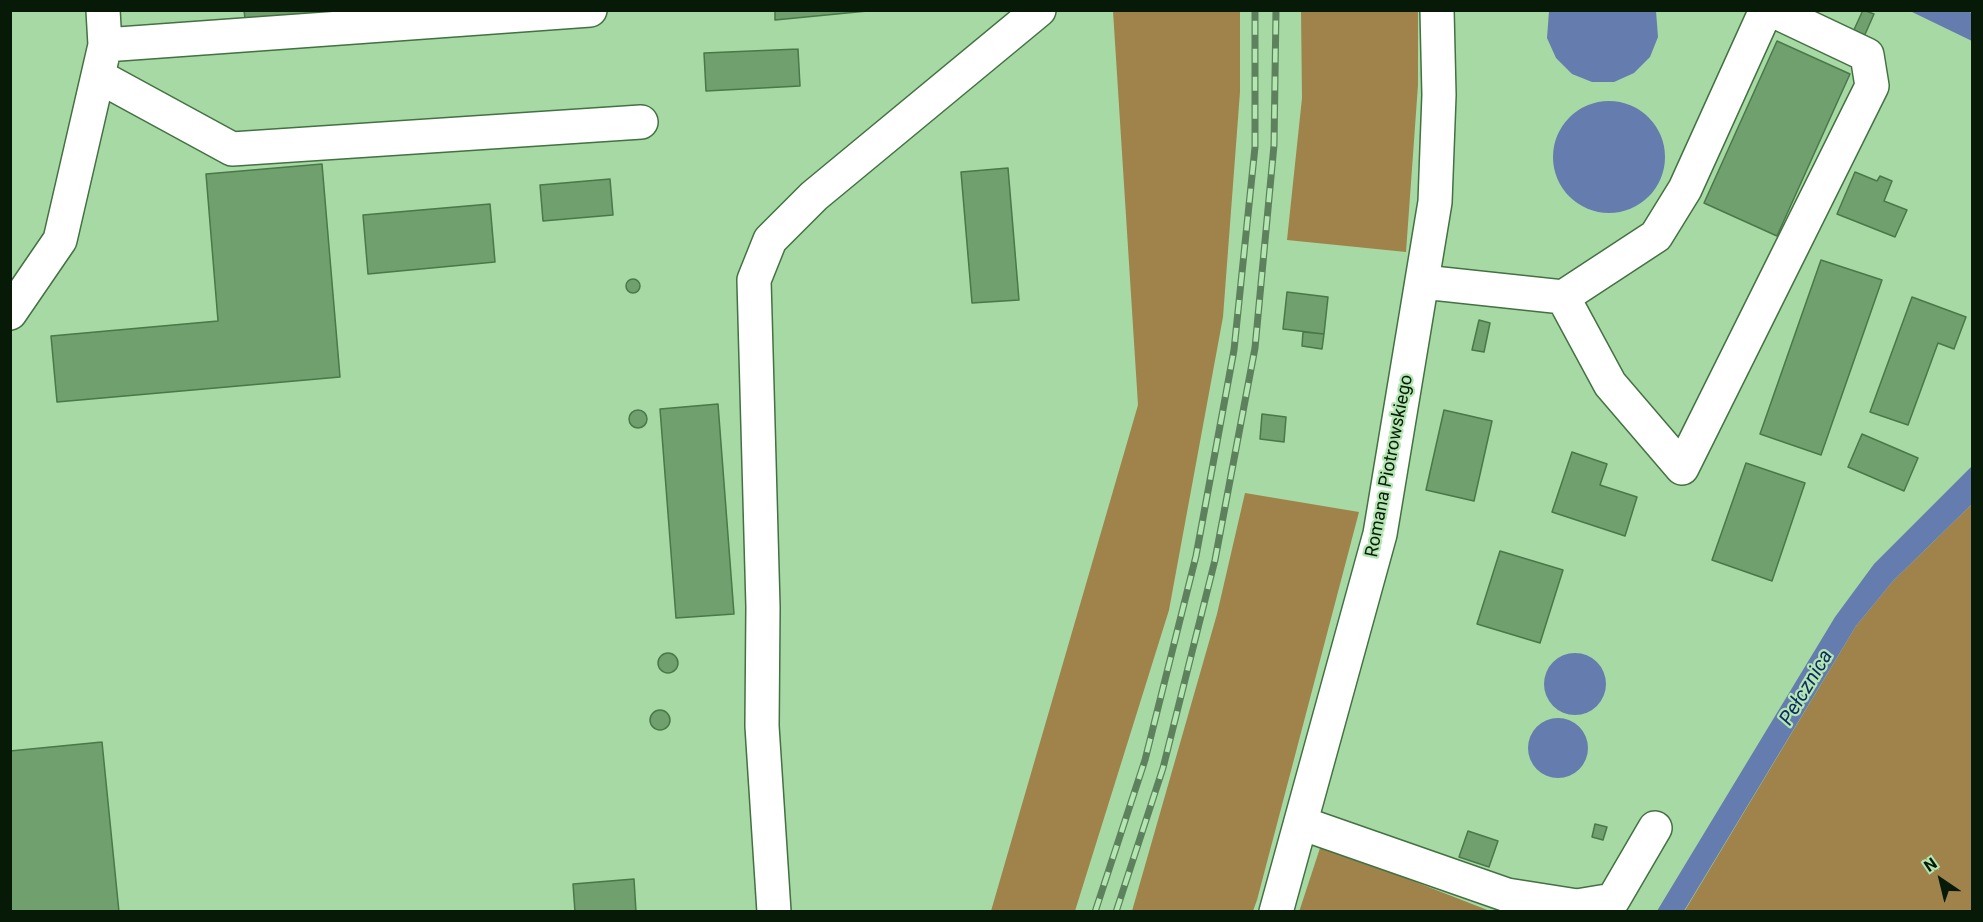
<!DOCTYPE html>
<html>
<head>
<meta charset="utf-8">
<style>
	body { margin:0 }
	#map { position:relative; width:1983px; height:922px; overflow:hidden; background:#a7d9a4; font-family:Roboto,sans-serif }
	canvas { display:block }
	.frame { position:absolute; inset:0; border:12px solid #071a07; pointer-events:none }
	.north { position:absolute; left:1911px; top:850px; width:60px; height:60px; -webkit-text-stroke:4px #b3e6b1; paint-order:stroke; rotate:325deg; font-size:16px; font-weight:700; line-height:24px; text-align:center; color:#071a07 }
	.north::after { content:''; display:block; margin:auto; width:21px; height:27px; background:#071a07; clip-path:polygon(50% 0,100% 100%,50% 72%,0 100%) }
</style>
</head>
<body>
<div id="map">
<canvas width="1983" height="922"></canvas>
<div class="frame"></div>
<div class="north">N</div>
</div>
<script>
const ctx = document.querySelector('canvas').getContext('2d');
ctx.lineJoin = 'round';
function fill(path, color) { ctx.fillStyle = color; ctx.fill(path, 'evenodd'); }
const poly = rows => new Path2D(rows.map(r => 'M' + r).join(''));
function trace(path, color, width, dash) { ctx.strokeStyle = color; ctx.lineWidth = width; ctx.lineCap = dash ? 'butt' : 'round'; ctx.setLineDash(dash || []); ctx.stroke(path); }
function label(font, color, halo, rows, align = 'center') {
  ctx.font = font + ' Roboto,sans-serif'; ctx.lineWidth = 4.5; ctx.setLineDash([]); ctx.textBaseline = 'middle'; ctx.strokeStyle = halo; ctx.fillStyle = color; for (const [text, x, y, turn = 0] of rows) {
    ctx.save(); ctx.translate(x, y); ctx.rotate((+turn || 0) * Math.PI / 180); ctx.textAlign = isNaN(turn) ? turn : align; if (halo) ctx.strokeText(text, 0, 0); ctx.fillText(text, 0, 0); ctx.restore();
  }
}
const forest = poly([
	[1113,11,1240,11,1240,92,1223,317,1169,610,1075,911,991,911,1138,405],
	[1301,11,1418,11,1418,85,1406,252,1287,240,1302,98],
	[1245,493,1359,512,1257,900,1253,911,1132,911,1217,614],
	[1972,504,1972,911,1684,912,1856,626,1893,581],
	[1321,845,1490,911,1299,912]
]);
const water = poly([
	[1549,11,1656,11,1658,37,1650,57,1634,73,1614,82,1592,82,1572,74,1556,58,1547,38],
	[1967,11,1972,13,1972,41,1910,11],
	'1553 157a56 56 0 1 1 112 0a56 56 0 1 1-112 0Z',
	[1972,466,1972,504,1893,581,1856,626,1684,911,1657,911,1835,617,1874,564],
	'1544 684a31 31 0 1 1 62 0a31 31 0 1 1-62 0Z',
	'1528 748a30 30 0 1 1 60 0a30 30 0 1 1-60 0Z'
]);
const building = poly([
	[244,10,417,10,246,27,244,10],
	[775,10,878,10,775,20,775,10],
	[1863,10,1874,14,1863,39,1852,34,1863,10],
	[1777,41,1850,74,1777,236,1704,203,1777,41],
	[798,49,800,86,706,91,704,53,798,49],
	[322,164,340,377,57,402,51,336,218,321,206,174,322,164],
	[1008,168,1019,300,972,303,961,172,1008,168],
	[1855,172,1877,181,1880,176,1892,181,1884,201,1907,210,1895,237,1837,214,1855,172],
	[610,179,613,215,543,221,540,185,610,179],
	[490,204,495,262,368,274,363,215,490,204],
	[1821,260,1882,280,1821,455,1760,434,1821,260],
	'626 286a7 7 0 1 1 14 0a7 7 0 1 1-14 0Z',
	[1287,292,1328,297,1324,334,1283,329,1287,292],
	[1912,297,1966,317,1954,349,1938,343,1908,425,1870,412,1912,297],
	[1479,320,1490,323,1484,352,1472,350,1479,320],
	[1303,332,1324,334,1322,349,1302,346,1303,332],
	[718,404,734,614,676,618,660,409,718,404],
	[1444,410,1492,421,1474,501,1426,490,1444,410],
	'629 419a9 9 0 1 1 18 0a9 9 0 1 1-18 0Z',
	[1262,414,1286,417,1284,442,1260,439,1262,414],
	[1862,434,1918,458,1904,491,1848,467,1862,434],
	[1572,452,1607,464,1600,485,1637,497,1625,536,1552,512,1572,452],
	[1746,463,1805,483,1772,581,1712,560,1746,463],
	[1500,551,1563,570,1540,643,1477,624,1500,551],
	'658 663a10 10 0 1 1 20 0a10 10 0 1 1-20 0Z',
	'650 720a10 10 0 1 1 20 0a10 10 0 1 1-20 0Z',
	[102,742,119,912,10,912,10,751,102,742],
	[1595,824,1607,827,1603,840,1592,837,1595,824],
	[1468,831,1498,841,1489,867,1459,857,1468,831],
	[634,879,636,912,575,912,573,884,634,879]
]);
const minor = poly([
	[105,45,590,10],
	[98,76,232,149,641,122],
	[1423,282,1563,297,1656,236,1685,189,1766,10],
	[1563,297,1610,384,1682,468,1872,86,1867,55,1772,10],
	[10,313,60,240,105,45,103,10],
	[1301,823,1507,895,1577,906,1613,900,1655,828],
	[774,912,762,726,763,607,754,280,770,240,814,196,1039,10],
	[1276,912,1380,534,1435,202,1439,95,1437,10]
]);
const rail = poly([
	[1095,912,1145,760,1196,556,1234,350,1255,147,1255,10],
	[1116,912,1163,768,1215,560,1255,348,1274,145,1276,10]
]);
const streetNames = [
	["Romana Piotrowskiego",1390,466,-79]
];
const waterNames = [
	["Pełcznica",1807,688,-59]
];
fill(forest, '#9f834b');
fill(water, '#647dae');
fill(building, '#70a06e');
trace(building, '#4a7849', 1.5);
trace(minor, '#437142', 36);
trace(minor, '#fff', 33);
trace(rail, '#5d815c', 7);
trace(rail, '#b3e6b1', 4.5, [14]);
label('18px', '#071a07', '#b3e6b1', streetNames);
label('italic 20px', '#0e2864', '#b3e6b1', waterNames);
</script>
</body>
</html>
